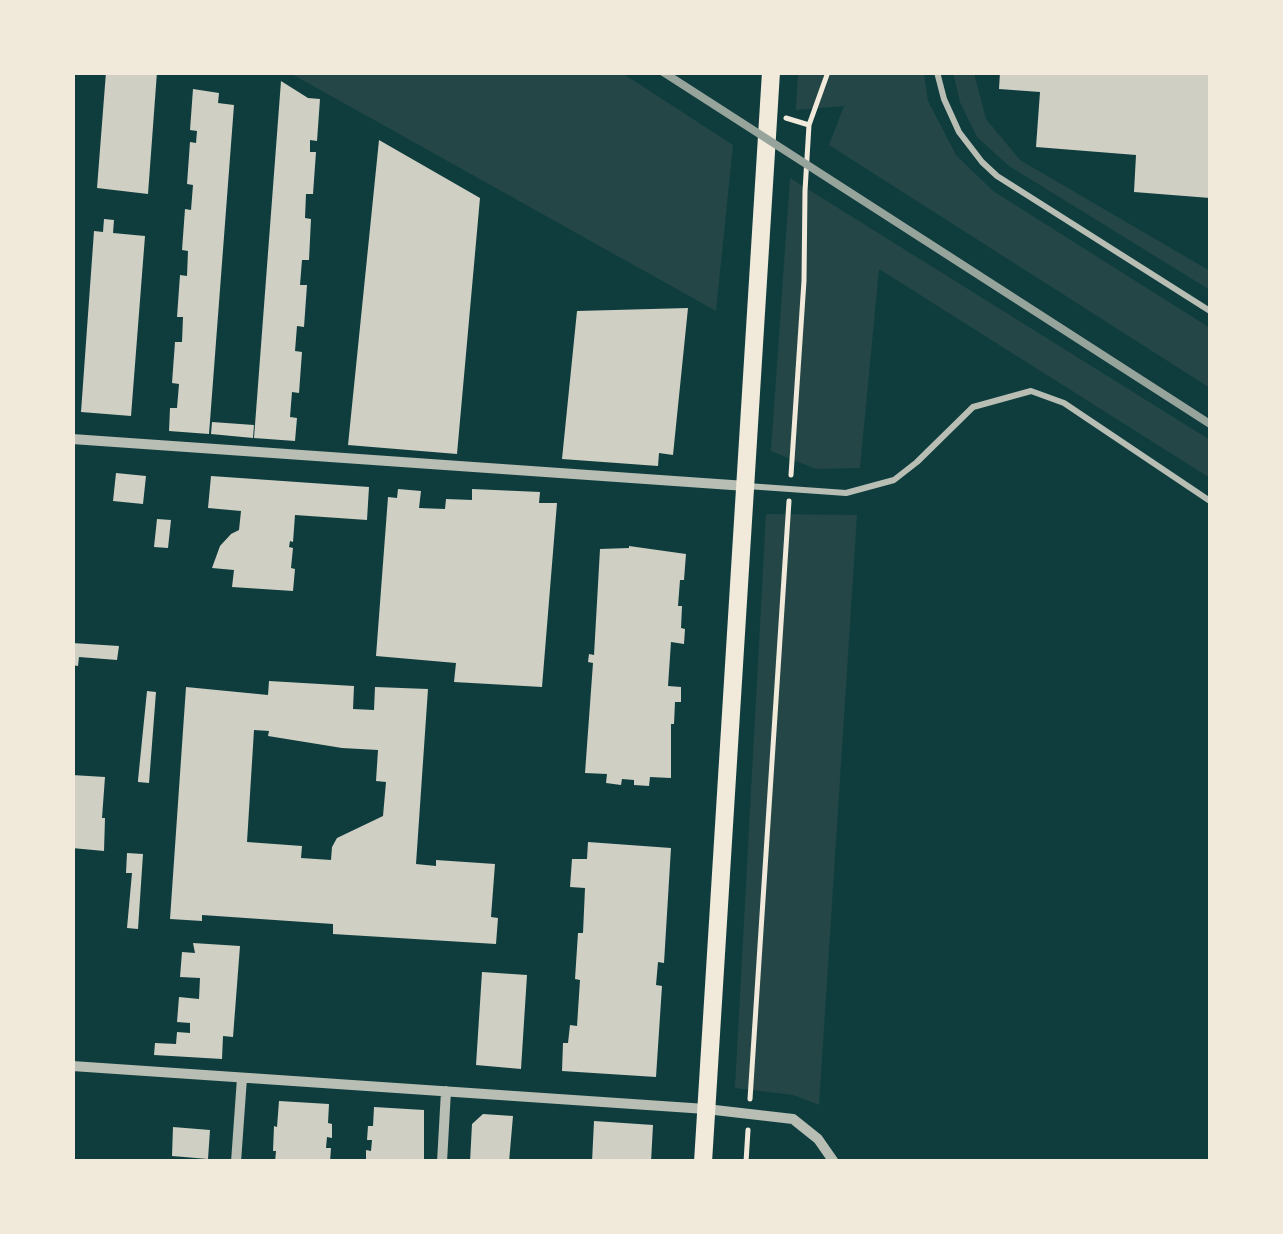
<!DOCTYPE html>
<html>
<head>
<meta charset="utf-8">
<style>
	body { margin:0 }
	#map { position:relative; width:1283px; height:1234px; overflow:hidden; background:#0f3d3e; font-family:"Source Sans 3",sans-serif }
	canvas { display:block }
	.frame { position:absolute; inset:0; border:75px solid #f1e9da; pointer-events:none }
</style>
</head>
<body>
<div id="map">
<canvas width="1283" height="1234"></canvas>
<div class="frame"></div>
</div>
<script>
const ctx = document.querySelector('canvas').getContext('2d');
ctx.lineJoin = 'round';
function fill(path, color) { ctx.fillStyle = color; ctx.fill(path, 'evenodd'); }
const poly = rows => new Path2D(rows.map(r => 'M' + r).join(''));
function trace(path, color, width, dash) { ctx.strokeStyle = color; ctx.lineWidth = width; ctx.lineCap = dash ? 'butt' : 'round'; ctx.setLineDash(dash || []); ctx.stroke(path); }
const green = poly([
	[290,73,622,73,733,145,716,311],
	[798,73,924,73,928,101,956,155,993,191,1210,328,1210,388,829,145,844,106,796,110],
	[953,73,974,73,986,119,1020,160,1210,271,1210,290,1009,166,977,137,960,102],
	[790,178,1210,440,1210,478,879,269,860,468,816,469,771,451],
	[766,514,857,515,819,1105,793,1095,735,1088]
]);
const building = poly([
	[106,72,157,72,148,194,97,188],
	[1000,72,1210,72,1210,198,1134,192,1136,155,1036,147,1040,92,999,89],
	[281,81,308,98,320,99,317,141,310,140,310,152,316,152,313,194,306,194,305,218,311,219,309,260,302,260,300,285,307,285,304,327,297,326,295,351,302,352,299,393,292,392,290,417,297,418,295,441,254,438],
	[193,89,219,93,218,103,234,105,209,434,169,431,170,408,177,408,179,384,172,383,175,342,182,342,183,317,177,317,180,275,187,276,188,251,182,250,185,209,191,210,193,185,187,184,190,142,196,143,197,131,190,130],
	[379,140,480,198,457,454,348,445],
	[104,219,114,220,113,233,145,236,131,416,81,412,94,231,103,232],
	[688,308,673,455,659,453,658,466,562,459,577,311],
	[212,422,254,425,253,438,211,434],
	[116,473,146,476,143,504,113,501],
	[211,476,369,487,367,520,295,515,293,542,290,541,289,547,293,548,291,568,295,569,293,591,232,587,234,570,212,568,220,546,231,534,239,530,241,511,208,508],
	[398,489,421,491,419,508,445,509,446,499,472,500,472,489,540,492,539,503,557,503,542,687,454,682,456,663,376,656,388,497,397,498],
	[157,519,171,520,168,548,154,547],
	[629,546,686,554,684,580,680,580,678,606,682,606,681,628,685,629,684,644,671,642,668,686,681,687,681,702,675,702,674,724,671,724,671,778,650,777,649,786,634,785,634,780,622,779,621,785,606,783,607,774,585,773,593,663,588,662,589,654,594,655,600,549,629,548],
	[72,643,119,646,117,660,79,657,78,666,72,665],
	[269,681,354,686,353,709,374,710,375,687,428,689,416,864,436,866,436,860,495,864,491,917,498,918,496,944,333,934,333,924,202,915,202,921,170,919,186,687,268,695],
	[254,730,269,731,268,736,342,748,378,750,376,781,386,782,383,816,337,838,332,847,331,860,301,858,302,846,247,842],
	[147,691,156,692,149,783,138,782,138,780],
	[72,775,105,777,102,818,105,818,104,851,72,848],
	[588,842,671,848,664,963,658,962,656,985,662,986,656,1077,562,1071,563,1043,568,1043,570,1025,577,1026,580,980,575,979,578,933,583,933,585,888,570,887,572,859,587,859],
	[127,853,143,854,138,929,127,928,132,873,126,873],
	[193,943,240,946,233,1037,223,1036,222,1059,154,1055,155,1043,176,1044,177,1032,190,1033,190,1023,177,1022,179,997,199,999,200,978,180,977,182,952,195,953],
	[482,972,527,975,521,1069,476,1065],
	[279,1101,329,1104,328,1123,332,1124,332,1138,327,1137,326,1148,331,1148,330,1162,275,1162,276,1151,273,1151,274,1126,277,1127],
	[374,1107,424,1110,424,1161,366,1162,366,1150,371,1151,372,1140,367,1140,368,1126,373,1126],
	[483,1114,513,1116,509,1162,470,1162,472,1124],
	[594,1121,653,1125,651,1162,592,1162],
	[173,1127,210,1130,208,1159,172,1156]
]);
const path = poly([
	[786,118,809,125],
	[791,475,804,281,805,191,809,125,828,72],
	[750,1099,789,501],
	[746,1162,748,1130]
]);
const service = poly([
	[937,72,944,99,959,132,982,162,997,176,1210,311],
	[747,486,846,493,894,480,917,462,973,407,1031,391,1064,403,1210,501]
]);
const minor = poly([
	[72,439,746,486],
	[72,1066,706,1109,793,1119,818,1139,834,1162],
	[236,1162,242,1078],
	[442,1162,446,1091]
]);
const secondary = poly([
	[703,1162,771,72]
]);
const rail = poly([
	[663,72,1210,424]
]);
fill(green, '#244646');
fill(building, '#cfcfc3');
trace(path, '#f1e9da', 5);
trace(service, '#b8beb3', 6);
trace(minor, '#b8beb3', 10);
trace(secondary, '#f1e9da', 18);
trace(rail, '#97a49c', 8);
</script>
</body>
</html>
